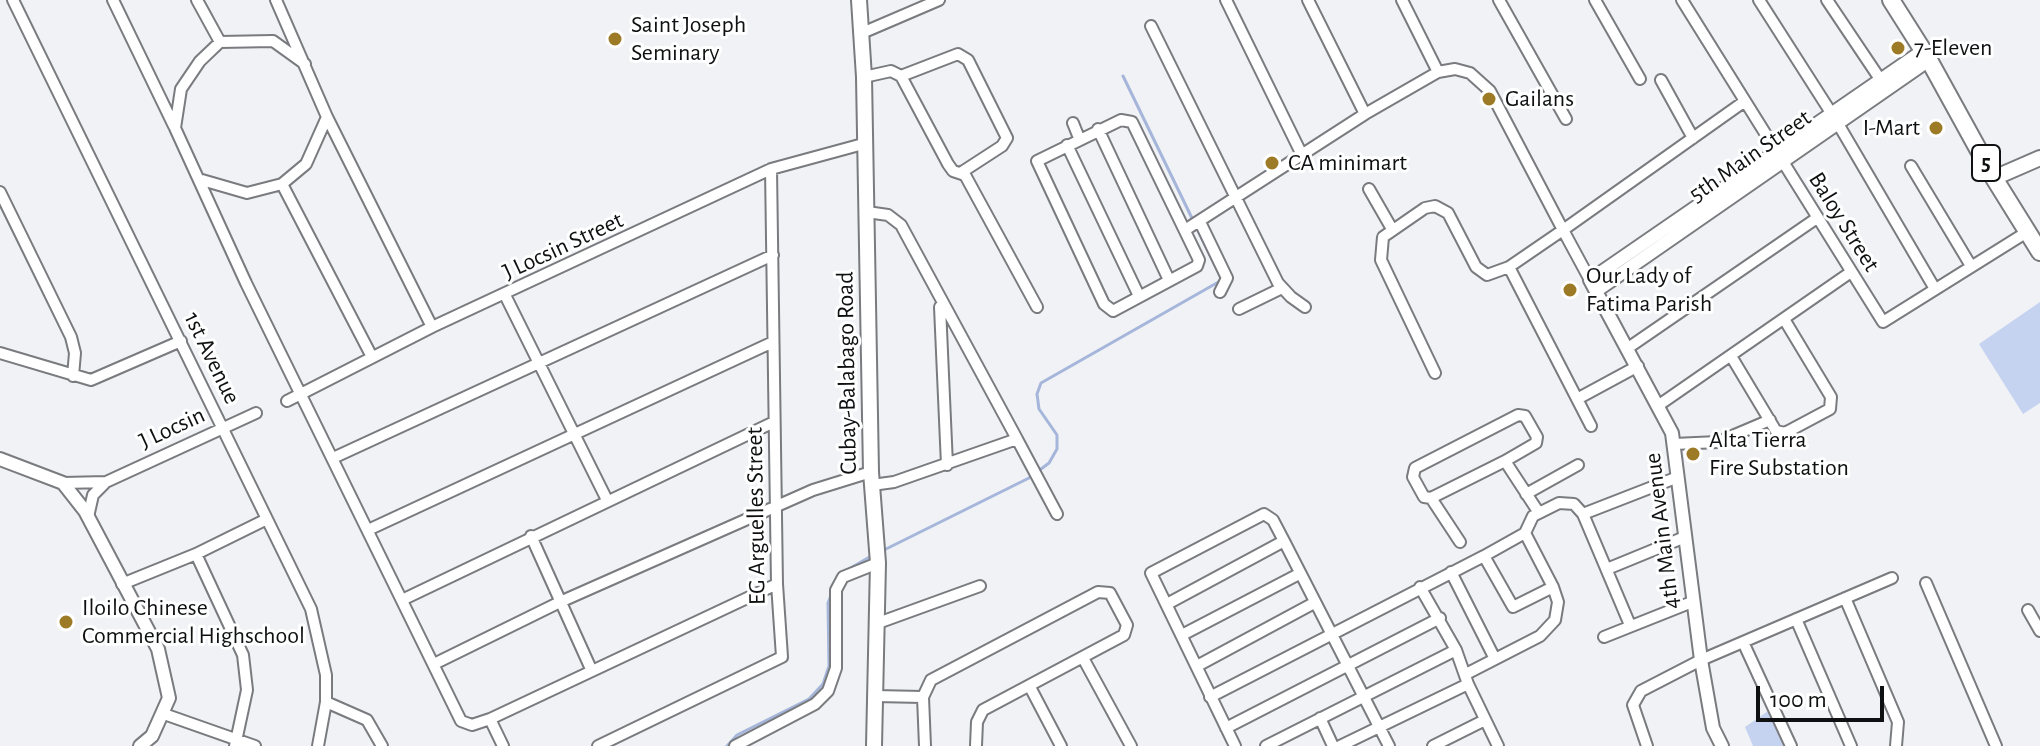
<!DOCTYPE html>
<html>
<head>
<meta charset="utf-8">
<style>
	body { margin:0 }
	#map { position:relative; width:2040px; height:746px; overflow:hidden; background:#f0f2f6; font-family:"Alegreya Sans",sans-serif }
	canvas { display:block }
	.scale { position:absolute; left:1756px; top:686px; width:128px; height:36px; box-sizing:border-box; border:4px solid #0f1011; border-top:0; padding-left:10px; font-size:24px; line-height:28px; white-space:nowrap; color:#0f1011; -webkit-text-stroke:6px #fff; paint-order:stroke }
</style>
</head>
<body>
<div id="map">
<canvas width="2040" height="746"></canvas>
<div class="scale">100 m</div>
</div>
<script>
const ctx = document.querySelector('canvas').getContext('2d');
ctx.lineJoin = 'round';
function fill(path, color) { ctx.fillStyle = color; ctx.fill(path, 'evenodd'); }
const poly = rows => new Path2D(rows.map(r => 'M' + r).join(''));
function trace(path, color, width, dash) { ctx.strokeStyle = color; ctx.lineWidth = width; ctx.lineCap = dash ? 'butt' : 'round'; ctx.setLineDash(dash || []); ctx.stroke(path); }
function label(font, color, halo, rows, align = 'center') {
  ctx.font = font + ' "Alegreya Sans",sans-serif'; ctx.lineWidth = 6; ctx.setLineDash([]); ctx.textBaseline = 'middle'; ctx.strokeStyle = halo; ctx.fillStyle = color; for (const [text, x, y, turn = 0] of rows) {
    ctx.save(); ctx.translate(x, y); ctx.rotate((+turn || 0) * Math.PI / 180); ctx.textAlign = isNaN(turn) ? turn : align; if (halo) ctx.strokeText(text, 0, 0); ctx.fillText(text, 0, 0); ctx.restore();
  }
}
const green = poly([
	[2040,302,2040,403,2023,414,1979,344],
	[1768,711,1784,746,1753,746,1745,727]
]);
const stream = poly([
	[884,550,1029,478,1049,463,1057,449,1057,435,1039,409,1037,394,1041,383,1222,280,1123,76],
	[842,573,873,555],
	[727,746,737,735,809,699,823,684,829,666,828,603,837,579]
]);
const minor = poly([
	[13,0,311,609,326,675,326,702,318,746],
	[113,0,174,126],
	[197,0,220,42],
	[276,0,327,117,432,327],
	[1226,0,1302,155],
	[1308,0,1365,114,1438,72,1402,0],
	[1499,0,1566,119],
	[1595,0,1640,79],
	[1682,0,1883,322,2027,232],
	[1759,0,1837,122,1935,289],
	[1827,0,1884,85],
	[1151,26,1278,283,1291,297,1305,307],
	[862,33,939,0],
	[305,64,273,41,220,42,200,61,181,89,175,128,246,283,461,721,472,725,490,719,777,584],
	[901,76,958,54,968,60,1007,138,1002,146,962,172],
	[864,77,891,71,901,76,948,164,953,171,965,175,1037,307],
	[1661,80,1693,138],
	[1121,120,1132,122,1199,260,1197,266,1113,311,1104,304,1037,161,1121,120],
	[1073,123,1079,138],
	[1098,129,1169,280],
	[1067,145,1139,296],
	[1911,166,1971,266],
	[202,180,247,193,282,184,306,164,327,117],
	[282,184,372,357],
	[1369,189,1392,229],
	[0,192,71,337,75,353,73,376],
	[867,212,888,215,901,225,1017,439,894,482,872,485],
	[1200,222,1227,278,1220,292],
	[1185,230,1365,114],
	[1509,267,1591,426],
	[1590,280,1563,230,1745,101],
	[505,295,607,500],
	[940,307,947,465],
	[1239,309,1282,288],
	[1628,348,1817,218],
	[0,353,91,380,181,341],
	[1731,356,1776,431,1785,433,1830,409,1831,397,1784,319],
	[1435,373,1381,260,1383,237,1425,208,1435,206,1448,213,1476,267,1487,275,1509,267,1563,230,1490,91,1470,73,1455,69,1438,72],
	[1577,399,1638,366],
	[287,401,432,327,771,169,863,144],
	[1659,405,1851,272],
	[1017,439,1057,514],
	[1674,444,1718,442,1770,420],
	[333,458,773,255],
	[1505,461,1431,498,1424,497,1413,477,1415,468,1518,415,1525,416,1537,437,1536,443,1505,461,1539,513],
	[63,483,106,482,256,413],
	[1526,494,1578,465],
	[1431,498,1460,542],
	[1583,514,1678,477],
	[88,517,93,495,104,484],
	[368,530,773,342],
	[531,536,591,669],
	[196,554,243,655,247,690,235,746],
	[1484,556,1513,607,1553,587],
	[1607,569,1685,537],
	[1451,572,1494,657],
	[1926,583,1996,746],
	[122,584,196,554,267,519],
	[1420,587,1456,650,1468,684,1498,746],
	[1845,598,1898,722,1896,746],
	[404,599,774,422],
	[1167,604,1284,541],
	[2028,610,2040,631],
	[1796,619,1851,746],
	[878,623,980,586],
	[1182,635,1299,574],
	[1604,637,1692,602],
	[1743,642,1791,746],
	[1083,658,1131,746],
	[434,664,560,602,813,490,871,472],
	[1197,666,1314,603],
	[1466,674,1540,636,1555,620,1558,602,1553,587,1525,533],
	[1030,687,1061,746],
	[875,696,923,697],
	[1210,697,1484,556,1525,533,1533,516,1559,503,1574,504,1583,514,1630,625],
	[326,702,367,720,382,746],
	[164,714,255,746],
	[1320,718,1333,746],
	[490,719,503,746],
	[1226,728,1440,618],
	[598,746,782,657,777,584,771,169],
	[735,746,815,704,828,691,836,668,836,590,843,577,878,563],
	[925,746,923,697,931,680,1098,592,1110,593,1127,625,1124,635,983,710,977,722,976,746],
	[1235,746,1151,573,1264,514,1273,520,1284,541,1389,746],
	[1266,746,1456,650],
	[1340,746,1468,684],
	[1433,746,1485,720],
	[1647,746,1633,705,1641,691,1701,660,1892,578]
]);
const tertiary = poly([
	[1596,291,1929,60],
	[0,459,63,483,85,511,158,649,169,698,152,736,140,746],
	[1722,746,1713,728,1701,660,1672,433,1590,280,1924,50]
]);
const secondary = poly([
	[859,0,864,77,871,472,878,563,874,746],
	[1994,178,2040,158]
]);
const primary = poly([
	[1891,0,1929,60,1994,178,2040,252]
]);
const markers = [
	[615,39,8,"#9d7a25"],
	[1898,48,8,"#9d7a25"],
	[1489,99,8,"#9d7a25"],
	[1936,128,8,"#9d7a25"],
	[1272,163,8,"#9d7a25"],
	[1570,290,8,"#9d7a25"],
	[1693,454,8,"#9d7a25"],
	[66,622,8,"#9d7a25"]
];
const shields = [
	[1986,163,28]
];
const shieldNames = [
	["5",1986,163]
];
const poiNames = [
	["Saint Joseph",631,25],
	["Seminary",631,53],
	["7-Eleven",1914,48],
	["Gailans",1505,99],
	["I-Mart",1920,128,"right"],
	["CA minimart",1288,163],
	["Our Lady of",1586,276],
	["Fatima Parish",1586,304],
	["Alta Tierra",1709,440],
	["Fire Substation",1709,468],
	["Iloilo Chinese",82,608],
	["Commercial Highschool",82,636]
];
const streetNames = [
	["5th Main Street",1750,156,-35],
	["Baloy Street",1844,222,58],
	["J Locsin Street",563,246,-25],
	["1st Avenue",212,358,64],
	["Cubay-Balabago Road",847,373,-91],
	["J Locsin",172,428,-25],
	["EG Arguelles Street",756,516,-91],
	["4th Main Avenue",1662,531,-97]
];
fill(green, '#c6d3f0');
trace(stream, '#a5b6da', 3);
trace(minor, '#797b7f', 14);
trace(tertiary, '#797b7f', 16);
trace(secondary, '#797b7f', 18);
trace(primary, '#797b7f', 20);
trace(minor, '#fff', 10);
trace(tertiary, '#fff', 12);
trace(secondary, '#fff', 14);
trace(primary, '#fff', 16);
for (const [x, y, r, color] of markers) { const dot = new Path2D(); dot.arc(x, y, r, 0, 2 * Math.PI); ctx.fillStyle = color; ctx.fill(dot); trace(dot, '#fff', 3); }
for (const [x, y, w] of shields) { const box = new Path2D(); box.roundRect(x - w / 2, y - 18, w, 36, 6); ctx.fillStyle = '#fff'; ctx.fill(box); trace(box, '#0f1011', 2); }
label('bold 22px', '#0f1011', null, shieldNames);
label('24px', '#0f1011', '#fff', poiNames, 'left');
label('24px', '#0f1011', '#fff', streetNames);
</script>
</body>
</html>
